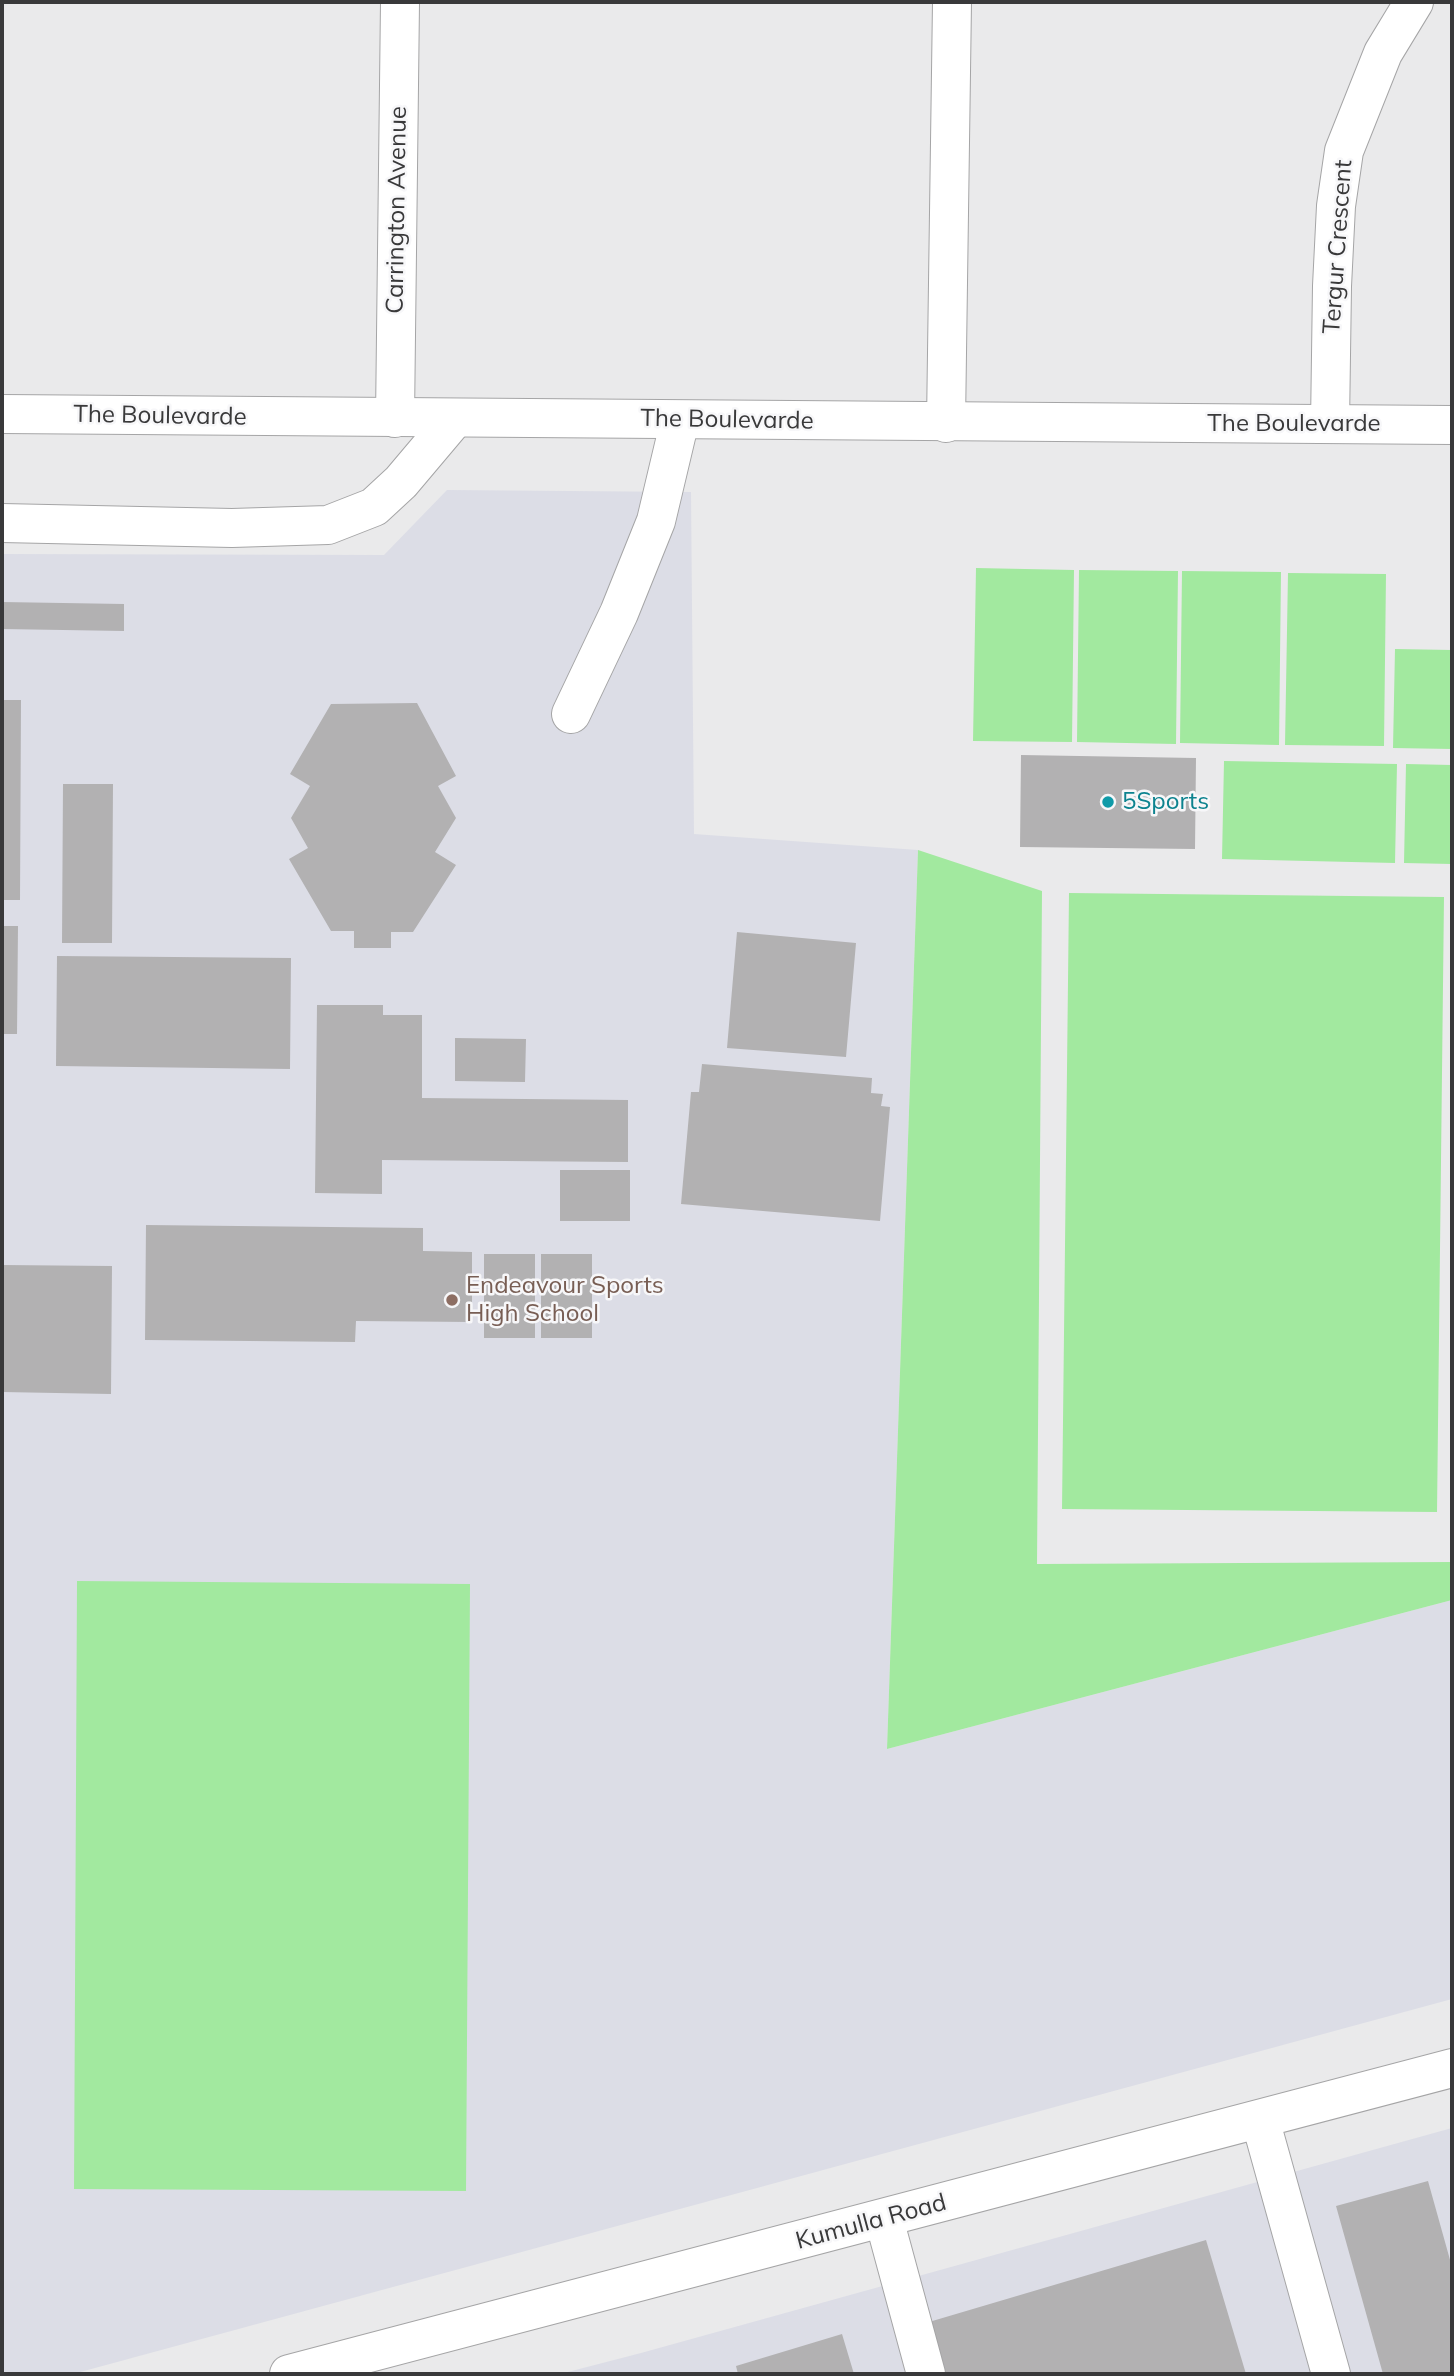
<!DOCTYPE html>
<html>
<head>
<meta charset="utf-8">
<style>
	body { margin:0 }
	#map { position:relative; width:1454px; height:2376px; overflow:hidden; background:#eaeaeb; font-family:Mulish,sans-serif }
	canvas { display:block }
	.frame { position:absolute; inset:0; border:4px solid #39393a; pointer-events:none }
</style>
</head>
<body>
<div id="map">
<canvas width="1454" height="2376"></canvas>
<div class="frame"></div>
</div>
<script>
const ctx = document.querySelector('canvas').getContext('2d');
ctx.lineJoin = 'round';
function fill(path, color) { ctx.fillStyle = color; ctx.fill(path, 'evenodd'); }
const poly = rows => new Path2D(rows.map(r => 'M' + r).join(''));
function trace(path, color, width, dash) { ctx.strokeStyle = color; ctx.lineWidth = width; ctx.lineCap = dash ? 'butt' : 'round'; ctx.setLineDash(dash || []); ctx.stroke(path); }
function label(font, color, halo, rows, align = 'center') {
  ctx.font = font + ' Mulish,sans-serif'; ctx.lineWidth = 5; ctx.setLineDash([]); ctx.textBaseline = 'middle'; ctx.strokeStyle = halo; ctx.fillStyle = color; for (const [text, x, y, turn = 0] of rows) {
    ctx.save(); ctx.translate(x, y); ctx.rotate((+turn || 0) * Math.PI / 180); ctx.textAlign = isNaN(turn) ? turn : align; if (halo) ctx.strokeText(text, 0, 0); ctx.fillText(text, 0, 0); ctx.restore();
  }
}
const built = poly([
	[447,490,691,492,694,834,918,850,887,1749,1452,1600,1452,1999,73,2374,2,2374,2,554,384,555],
	[1452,2128,1452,2374,560,2374,641,2353]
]);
const green = poly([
	[976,568,1074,570,1072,742,973,741],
	[1079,570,1178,571,1176,744,1077,742],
	[1182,571,1281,572,1279,745,1180,743],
	[1288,573,1386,574,1384,746,1285,745],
	[1395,649,1452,650,1452,749,1393,748],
	[1224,761,1397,764,1395,863,1222,859],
	[1406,764,1452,765,1452,864,1404,863],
	[918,850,1042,891,1037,1564,1452,1562,1452,1600,887,1749],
	[1069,893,1444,897,1437,1512,1062,1509],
	[77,1581,470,1584,466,2191,74,2189]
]);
const building = poly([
	[2,602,124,604,124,631,2,629],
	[2,700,21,700,20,900,2,900],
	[417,703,456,776,438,786,456,818,435,852,456,865,413,932,391,932,391,948,354,948,354,931,331,931,289,859,308,848,291,818,310,786,290,774,331,704],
	[1021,755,1196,758,1195,849,1020,847],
	[63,784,113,784,112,943,62,943],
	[2,926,18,926,17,1034,2,1034],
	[737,932,856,943,846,1057,727,1048],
	[57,956,291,958,290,1069,56,1066],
	[317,1005,383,1005,383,1015,422,1015,422,1098,628,1100,628,1162,382,1160,382,1194,315,1193],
	[455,1038,526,1039,525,1082,455,1081],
	[702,1064,872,1078,871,1093,883,1094,881,1106,890,1107,880,1221,681,1204,691,1092,699,1092],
	[560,1170,630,1170,630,1221,560,1221],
	[146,1225,423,1228,423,1251,472,1252,472,1322,356,1321,355,1342,145,1340],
	[484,1254,535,1254,535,1338,484,1338],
	[541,1254,592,1254,592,1338,541,1338],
	[2,1265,112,1266,111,1394,2,1392],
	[1428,2181,1452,2267,1452,2374,1383,2374,1336,2206],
	[1206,2240,1246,2374,944,2374,929,2322],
	[842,2334,854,2374,738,2374,736,2366]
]);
const minor = poly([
	[395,418,400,2],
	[946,423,952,2],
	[1330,424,1332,286,1336,206,1344,151,1383,53,1414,2],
	[2,523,232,528,328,525,374,507,401,482,455,418],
	[571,714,619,613,656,521,680,420],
	[1260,2119,1331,2374],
	[884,2219,926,2374],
	[289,2374,1452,2068]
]);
const major = poly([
	[2,414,1452,425]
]);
const markers = [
	[1108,802,7,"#0f9aa8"],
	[452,1300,7,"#8d6e63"]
];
const streetNames = [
	["Carrington Avenue",397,210,-89],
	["Tergur Crescent",1338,247,-86],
	["The Boulevarde",160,416,1],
	["The Boulevarde",727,420,1],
	["The Boulevarde",1294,424],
	["Kumulla Road",871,2222,-15]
];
const cultureNames = [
	["5Sports",1122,802]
];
const educationNames = [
	["Endeavour Sports",466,1286],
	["High School",466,1314]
];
fill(built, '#dcdde6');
fill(green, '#a2e99f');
fill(building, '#b2b1b2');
trace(minor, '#a5a5a6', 40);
trace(major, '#a5a5a6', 40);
trace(minor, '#fff', 38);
trace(major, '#fff', 38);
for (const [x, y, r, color] of markers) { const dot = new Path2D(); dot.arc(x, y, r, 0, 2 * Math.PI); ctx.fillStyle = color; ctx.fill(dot); trace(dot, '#f7f7f9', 2.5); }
label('24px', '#39393a', '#f7f7f9', streetNames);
label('24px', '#0d838f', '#f7f7f9', cultureNames, 'left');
label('24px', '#785e54', '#f7f7f9', educationNames, 'left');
</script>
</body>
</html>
